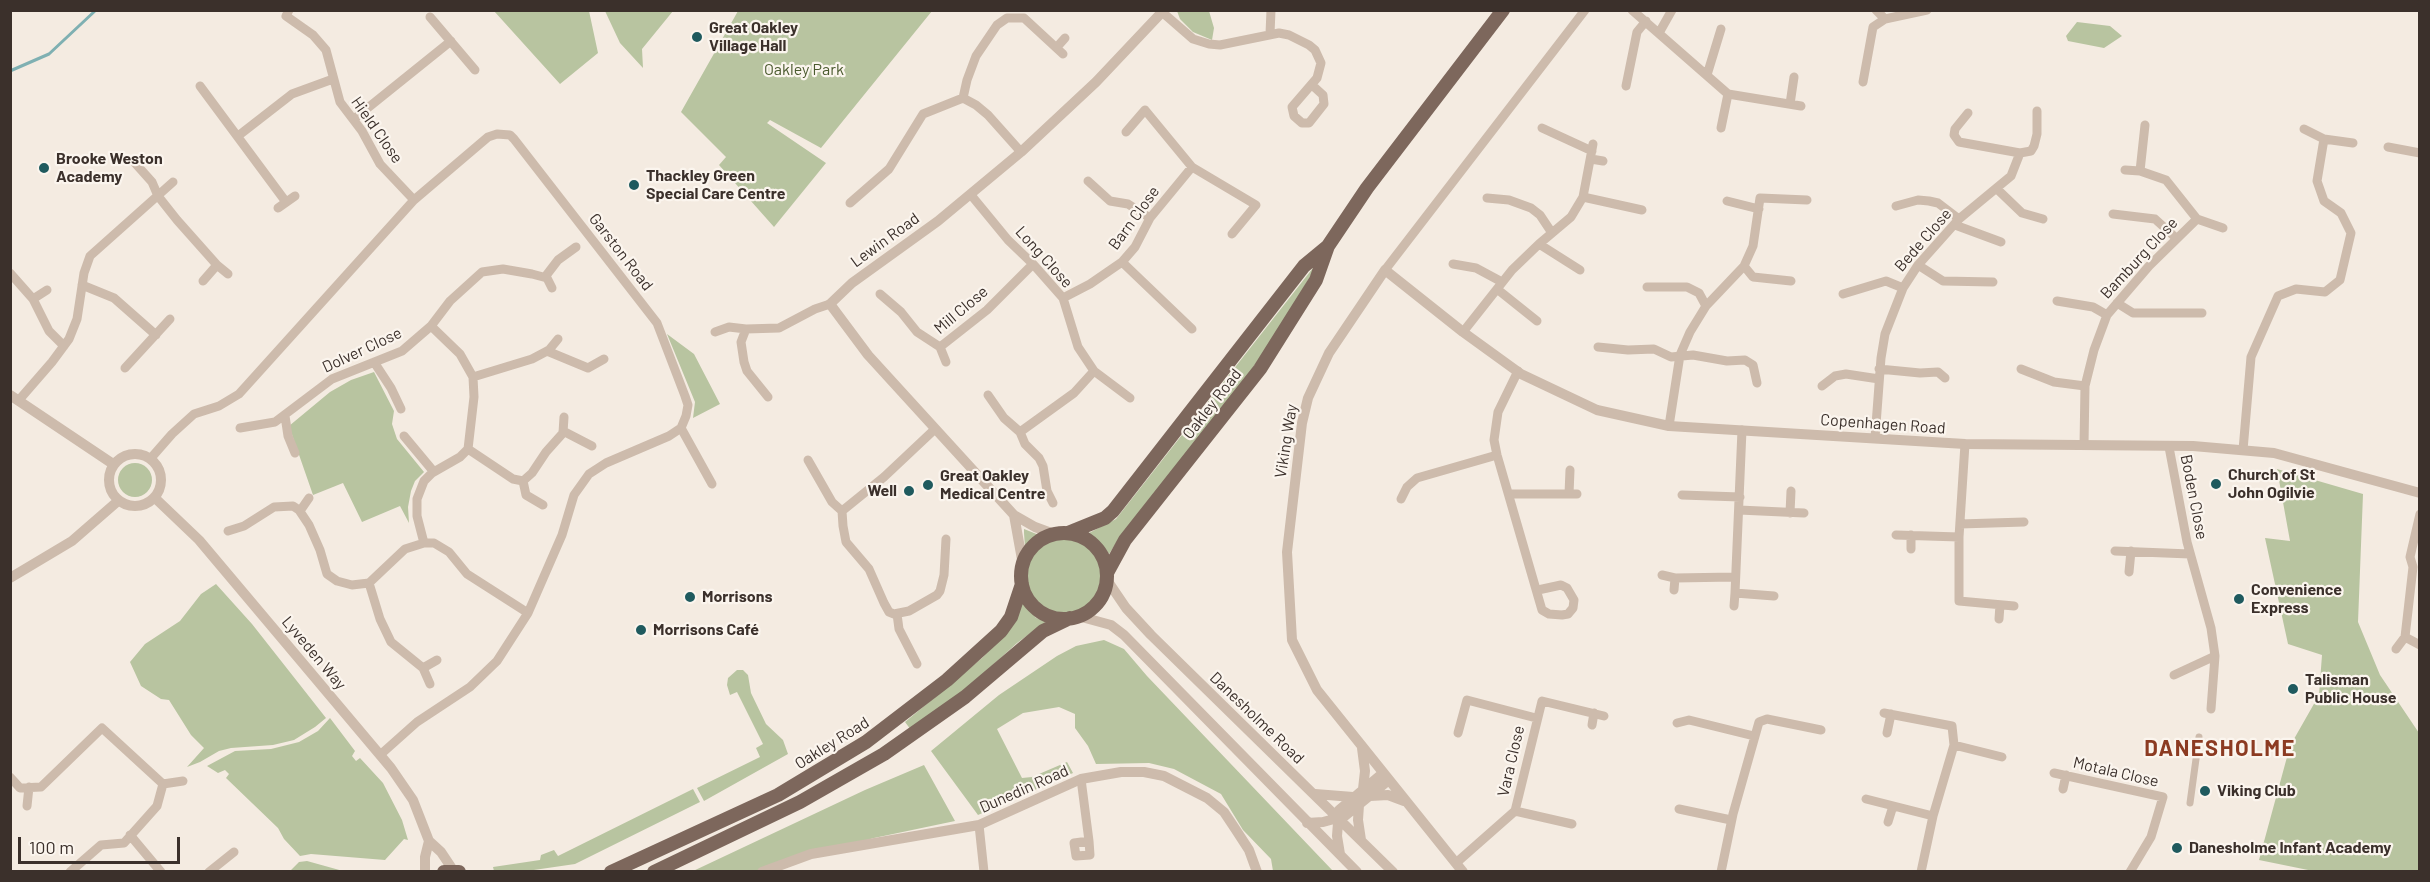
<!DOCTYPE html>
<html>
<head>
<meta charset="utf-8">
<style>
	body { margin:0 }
	#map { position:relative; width:2430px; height:882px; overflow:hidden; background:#f4ebe1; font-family:Barlow,sans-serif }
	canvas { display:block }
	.frame { position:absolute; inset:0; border:12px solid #3b302b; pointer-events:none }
	.scale { position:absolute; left:18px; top:837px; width:162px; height:27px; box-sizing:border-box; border:3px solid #3b302b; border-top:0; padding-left:8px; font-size:18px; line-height:21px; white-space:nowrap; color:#3b302b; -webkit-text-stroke:4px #fbf5ee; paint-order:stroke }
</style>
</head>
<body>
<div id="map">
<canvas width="2430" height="882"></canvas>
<div class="frame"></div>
<div class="scale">100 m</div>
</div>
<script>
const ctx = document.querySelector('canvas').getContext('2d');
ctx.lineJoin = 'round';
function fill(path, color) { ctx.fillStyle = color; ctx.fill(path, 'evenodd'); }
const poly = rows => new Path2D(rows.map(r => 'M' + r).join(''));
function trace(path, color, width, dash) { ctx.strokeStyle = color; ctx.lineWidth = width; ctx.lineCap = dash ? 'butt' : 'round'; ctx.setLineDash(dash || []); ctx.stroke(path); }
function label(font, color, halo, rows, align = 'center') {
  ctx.font = font + ' Barlow,sans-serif'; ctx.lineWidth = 4.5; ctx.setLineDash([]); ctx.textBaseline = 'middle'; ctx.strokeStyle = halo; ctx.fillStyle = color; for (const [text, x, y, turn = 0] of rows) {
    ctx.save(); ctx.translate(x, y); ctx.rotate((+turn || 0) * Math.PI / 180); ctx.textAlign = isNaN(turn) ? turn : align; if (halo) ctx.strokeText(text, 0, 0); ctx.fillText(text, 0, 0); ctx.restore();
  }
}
const green = poly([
	[494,11,589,11,598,53,560,84],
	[605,11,673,11,642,49,643,68,620,43],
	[738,11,932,11,821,148,770,120,767,123,826,163,774,227,719,165,726,157,681,112],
	[1177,11,1209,11,1214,28,1212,40,1193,32,1180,19],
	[2077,22,2110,26,2122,36,2104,48,2068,41,2066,36],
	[1320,259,1281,327,1243,382,1122,534,1109,554,1102,545,1087,534,1116,519],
	[667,334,694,354,720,404,693,418,695,402],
	[374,372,394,411,392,424,397,439,424,472,415,481,411,491,408,507,409,523,400,506,362,522,343,483,313,495,289,426,330,392,351,380],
	'118 480a17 17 0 1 1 34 0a17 17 0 1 1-34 0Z',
	[2277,469,2363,494,2358,622,2380,675,2419,733,2419,871,2313,871,2259,860,2290,746,2319,695,2322,655,2288,644,2265,538,2290,541],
	[1024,529,1039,535,1025,547,1024,533],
	'1027 576a37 37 0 1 1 74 0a37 37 0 1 1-74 0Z',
	[216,584,252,624,326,718,315,727,294,740,273,745,231,748,219,751,200,762,187,767,204,748,191,735,169,700,161,699,141,686,130,662,145,644,180,621,201,594],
	[1023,601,1036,618,1047,621,1017,643,971,685,911,730,905,722,982,658,1003,636],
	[1104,640,1124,649,1147,676,1333,871,1273,871,1271,859,1243,830,1221,794,1174,769,1149,763,1096,764,1088,746,1075,728,1075,714,1059,707,1023,713,997,729,1022,778,1032,777,1067,762,1073,773,978,815,931,751,999,695,1057,656,1076,646],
	[737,670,743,670,748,675,751,693,766,724,783,740,788,754,704,801,697,788,760,757,756,748,763,744,737,692,730,695,727,685,728,678],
	[330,718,355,751,352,756,356,761,360,758,383,783,402,820,408,840,404,839,385,860,311,854,300,856,284,839,278,828,226,778,229,774,225,770,218,773,207,766,235,751,271,749,299,742,318,731],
	[924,765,955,821,874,838,758,871,691,872,865,790],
	[693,789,700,802,575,864,527,871,494,871,493,867,540,860,541,855,554,850,558,856],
	[307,861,343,871,360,871,290,871,299,862]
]);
const stream = poly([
	[10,71,49,54,96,10]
]);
const pedestrian = poly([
	[2190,803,2199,737]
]);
const minor = poly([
	[289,10,286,16,313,35,326,50,340,102,362,131,380,164,414,200],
	[1632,10,1728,94,1801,106],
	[1876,10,1885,19],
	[1162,12,1193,39,1209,44,1220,45,1279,33,1289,35,1309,45,1315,50,1321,63,1317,78,1292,107,1294,116,1302,123,1309,123,1324,104,1323,95,1312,85],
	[430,17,475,70],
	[1659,33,1672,10],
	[1270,34,1271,10],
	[1057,47,1065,38],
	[1707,75,1721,29],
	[1863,82,1873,27,1885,19,1927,10],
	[200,86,286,202],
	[1626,86,1637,32,1646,21],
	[963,98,976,105,988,115,1021,152],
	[1790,104,1794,77],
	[1968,113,1955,129,1954,135,1959,142,2020,153,2031,151,2034,146,2037,134,2037,111],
	[354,119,451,41],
	[1542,128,1592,151],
	[1721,128,1728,94],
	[2304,129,2324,139,2353,143],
	[1126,132,1145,110,1192,167,1256,205,1232,234],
	[238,136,292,94,333,79],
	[2388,147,2420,153],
	[1591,159,1603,161],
	[135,163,152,182,158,196,177,220,217,265,203,281],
	[2140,171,2145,125],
	[1088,181,1110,201,1128,204,1150,218],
	[1997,189,2022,213,2043,219],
	[971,195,1008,240,1033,264,1063,298,1078,347,1094,371,1130,398],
	[1583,197,1642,210],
	[1487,198,1509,200,1531,208,1540,215,1552,233],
	[1727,201,1759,209],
	[850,203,889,169,923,114,963,98,967,80,976,56,997,25,1007,18,1024,18,1063,54],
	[1896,206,1918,200,1929,201,1938,203,1959,219],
	[278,208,295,196],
	[2113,214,2155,219,2176,238],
	[2197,219,2223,228],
	[1955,225,2001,242],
	[1539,244,1580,270],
	[1122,262,1192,329],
	[1453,264,1476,268,1502,282],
	[217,265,228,274],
	[1918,265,1943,281,1993,282],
	[1744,266,1753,277,1791,281],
	[1385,270,1585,10],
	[10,273,33,299,49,331,64,346],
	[545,277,558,260,576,247],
	[82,285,114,298,156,335],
	[1647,287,1687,287,1699,293,1706,306],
	[1497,289,1537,321],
	[880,294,901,312,917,332,940,347,987,310,1033,264],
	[1843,294,1886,281,1903,288],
	[1063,298,1090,284,1122,262,1135,247,1150,218,1192,167],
	[33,299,47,290],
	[2057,301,2093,307,2107,315],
	[2117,303,2133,313,2202,313],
	[431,326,460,354,473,377,474,397,468,449],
	[715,332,729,327,746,329],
	[1463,332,1512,270,1539,244,1571,217,1583,197,1593,144],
	[940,347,946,362],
	[1598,347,1628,350,1654,349,1671,357,1693,355,1727,361,1745,360,1753,365,1757,383],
	[547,351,588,368,604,359],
	[374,362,391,388,401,409],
	[125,368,170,319],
	[1879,369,1920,373,1938,372,1945,378],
	[2021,369,2054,382,2085,386],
	[1518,371,1498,412,1494,440,1497,455,1542,610,1549,614,1562,615,1568,614,1573,608,1574,600,1567,588,1561,585,1538,590],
	[473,377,532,359,549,350,558,339],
	[1822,386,1835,376,1846,374,1879,379],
	[988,395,1004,418,1020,432,1074,393,1094,371],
	[768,397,747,371,744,362,741,342,746,329,779,328,815,309,830,304],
	[19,400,52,362,69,339,77,319,84,273,90,256,173,182],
	[285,416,288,436,295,453],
	[1669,426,1680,355,1690,332,1706,306,1744,266,1753,246,1760,198,1807,200],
	[240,428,275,422,332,379,402,351,431,326,450,301,482,272,503,269,532,274,547,278,552,288],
	[681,428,712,484],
	[935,429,884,477,842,511,843,526,846,542,869,569,884,603,889,612,894,614,909,611,937,595,940,591,944,575,946,539],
	[1742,430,1735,593,1774,596],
	[563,431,592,446],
	[1020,432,1025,444,1039,458,1043,466,1047,491,1053,503],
	[404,436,434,472],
	[1875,438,1881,358,1885,334,1903,288,1918,265,1959,219,2011,176,2020,153],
	[1965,444,1959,537,1959,601,2014,606],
	[2084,445,2085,386,2094,350,2107,315,2149,266,2197,219,2166,180,2140,171,2125,170],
	[2169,447,2187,542,2211,628,2215,656,2211,709],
	[2243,450,2251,357,2278,296,2296,289,2325,292,2340,280,2351,233,2341,213,2324,201,2317,181,2324,139],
	[151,458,172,434,194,414,219,406,239,394,414,200,488,137,497,134,510,135,514,139,657,323,685,396,688,405,686,416,681,428,669,436,606,463,589,474,574,495,562,535,528,613,497,661,470,687,417,722,380,755],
	[808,460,832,502,842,511],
	[523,481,526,495,543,505],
	[1509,494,1577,494],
	[1569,494,1570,470],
	[1682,495,1740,497],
	[1401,499,1407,487,1417,478,1497,455],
	[1739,510,1804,513],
	[300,511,309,498],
	[1790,513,1791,491],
	[2420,514,2410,557,2413,567,2405,637,2420,645],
	[1960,524,2024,522],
	[228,531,244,526,274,507,293,506,299,510,309,525,320,550,327,574,337,581,352,585,369,583,405,549,424,543,434,543,449,552,467,574,528,613],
	[1896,535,1959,537],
	[424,543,417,516,417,499,424,481,432,473,460,457,468,449,513,479,523,481,532,473,546,452,563,433,564,417],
	[1911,549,1911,535],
	[2115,551,2190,554],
	[2129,572,2131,551],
	[1662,575,1675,578,1734,577],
	[369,583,380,619,391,642,423,668,430,684],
	[1674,590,1675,578],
	[1734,606,1735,593],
	[897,614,899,629,917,664],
	[1999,619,2000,605],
	[2396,649,2405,637],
	[423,668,437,660],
	[2174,675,2215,656],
	[1884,713,1952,726,1954,745,1933,816,1921,872],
	[1677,723,1689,720,1754,736],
	[1592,725,1594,713],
	[1458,733,1467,700,1536,718],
	[1887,733,1891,714],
	[1954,745,2002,757],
	[2054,773,2163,797,2151,837,2130,872],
	[10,777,20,788,41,787,102,728,163,784,157,806,124,843,101,845,70,872],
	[1081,779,1089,841,1090,855,1076,856,1074,843,1089,841],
	[163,784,183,781],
	[2063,789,2066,775],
	[1866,799,1933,816],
	[27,806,29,787],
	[1679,809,1731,820],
	[1515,811,1572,824],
	[1888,822,1893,806],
	[979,825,984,872],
	[130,835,161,872],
	[1456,863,1515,811,1542,701,1604,716],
	[209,872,234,852],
	[1721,872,1733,814,1759,722,1767,719,1821,730]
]);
const tertiary = poly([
	[10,395,113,464],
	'109 480a26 26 0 1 1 52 0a26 26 0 1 1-52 0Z',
	[155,498,199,540,391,768,413,800,429,841,441,852,453,870],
	[1014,515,1023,565],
	[1054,534,1035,527,1014,515,868,355,830,304,852,283,938,221,1021,152,1096,82,1164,10],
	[10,578,72,541,118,501],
	[1107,580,1126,608,1151,635,1393,872],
	[1078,616,1111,625,1124,635,1357,872],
	[1362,748,1365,771,1363,789],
	[1315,794,1353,797],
	[1370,796,1388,795,1404,801],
	[1359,805,1358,820,1361,840],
	[1307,823,1323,822,1345,816,1389,780],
	[1340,854,1337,836,1339,810,1383,773],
	[425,872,425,857,429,841],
	[762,872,811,854,979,825,1081,779,1121,772,1144,772,1164,776,1207,798,1224,812,1236,830,1249,850,1257,872],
	[1463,872,1317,690,1292,640,1287,552,1302,423,1308,398,1329,353,1385,270,1463,332,1521,374,1597,410,1669,426,1965,444,2193,446,2274,453,2420,493]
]);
const primary = poly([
	[1068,533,1105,518,1113,511,1304,266,1327,247],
	'1021 576a43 43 0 1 1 86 0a43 43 0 1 1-86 0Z',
	[1107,573,1125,540,1260,369,1316,280,1328,246,1367,188,1503,10],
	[444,872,459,872],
	[611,872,778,795,866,742,947,680,1001,631,1011,617,1022,584],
	[654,872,800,802,884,754,965,697,1043,631,1070,618]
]);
const markers = [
	[697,37,6,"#1f5a5e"],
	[44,168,6,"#1f5a5e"],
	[634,185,6,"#1f5a5e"],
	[2216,484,6,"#1f5a5e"],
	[928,485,6,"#1f5a5e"],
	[909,491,6,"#1f5a5e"],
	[690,597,6,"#1f5a5e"],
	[2239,599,6,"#1f5a5e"],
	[641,630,6,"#1f5a5e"],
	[2293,689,6,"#1f5a5e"],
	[2205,791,6,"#1f5a5e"],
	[2177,848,6,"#1f5a5e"]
];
const poiNames = [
	["Great Oakley",709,28],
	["Village Hall",709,46],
	["Brooke Weston",56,159],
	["Academy",56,177],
	["Thackley Green",646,176],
	["Special Care Centre",646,194],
	["Church of St",2228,475],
	["John Ogilvie",2228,493],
	["Great Oakley",940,476],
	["Medical Centre",940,494],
	["Well",897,491,"right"],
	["Convenience",2251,590],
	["Express",2251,608],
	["Morrisons",702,597],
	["Morrisons Café",653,630],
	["Talisman",2305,680],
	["Public House",2305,698],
	["Viking Club",2217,791],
	["Danesholme Infant Academy",2189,848]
];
const parkNames = [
	["Oakley Park",804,70]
];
const streetNames = [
	["Hield Close",377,130,55],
	["Barn Close",1134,218,-54],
	["Lewin Road",885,240,-36],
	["Bede Close",1923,240,-49],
	["Garston Road",621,252,52],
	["Long Close",1044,257,48],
	["Bamburg Close",2139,258,-47],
	["Mill Close",961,310,-40],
	["Dolver Close",362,350,-25],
	["Oakley Road",1212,404,-52],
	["Copenhagen Road",1883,424,4],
	["Viking Way",1286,441,-81],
	["Boden Close",2194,497,79],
	["Lyveden Way",314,653,50],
	["Danesholme Road",1257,718,44],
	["Oakley Road",832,743,-32],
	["Vara Close",1511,761,-77],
	["Motala Close",2116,772,13],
	["Dunedin Road",1024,789,-24]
];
const districtNames = [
	["DANESHOLME",2220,749]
];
fill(green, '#b8c4a0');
trace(stream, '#7fb0b2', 3);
trace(pedestrian, '#cdbbac', 7);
trace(minor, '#cdbbac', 9);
trace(tertiary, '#cdbbac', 10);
trace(primary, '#7d675c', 14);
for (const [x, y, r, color] of markers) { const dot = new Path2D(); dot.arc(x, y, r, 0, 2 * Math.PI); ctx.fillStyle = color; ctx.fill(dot); trace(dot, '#fbf5ee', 2); }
label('bold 16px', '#3b302b', '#fbf5ee', poiNames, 'left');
label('16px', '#4a5a2e', '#fbf5ee', parkNames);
label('16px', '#3b302b', '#fbf5ee', streetNames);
ctx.letterSpacing = '1.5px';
label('bold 22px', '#8c3b22', '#fbf5ee', districtNames);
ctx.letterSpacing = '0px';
</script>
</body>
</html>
